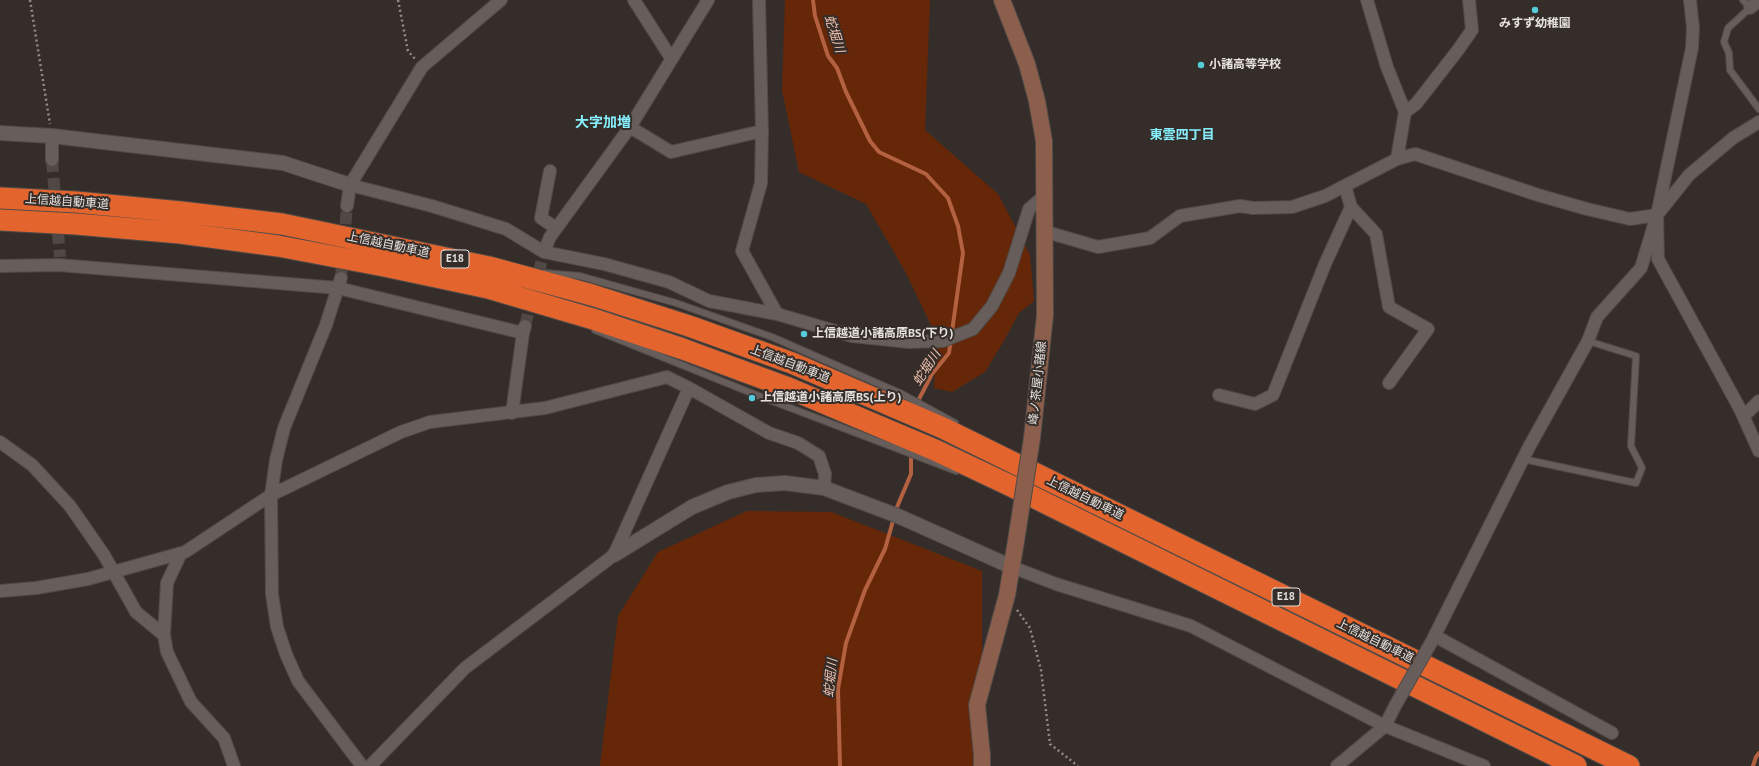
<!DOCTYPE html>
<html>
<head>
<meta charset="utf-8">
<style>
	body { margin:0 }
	canvas { display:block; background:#352d29 }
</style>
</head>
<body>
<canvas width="1759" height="766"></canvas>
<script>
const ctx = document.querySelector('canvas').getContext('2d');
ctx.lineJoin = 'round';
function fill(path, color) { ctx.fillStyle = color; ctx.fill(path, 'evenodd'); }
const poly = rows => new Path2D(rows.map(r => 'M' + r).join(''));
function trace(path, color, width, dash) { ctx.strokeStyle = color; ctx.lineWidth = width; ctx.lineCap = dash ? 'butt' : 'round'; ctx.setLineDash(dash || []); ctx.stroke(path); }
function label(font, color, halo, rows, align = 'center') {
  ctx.font = font + ' "PT Sans","Noto Sans JP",sans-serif'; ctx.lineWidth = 4; ctx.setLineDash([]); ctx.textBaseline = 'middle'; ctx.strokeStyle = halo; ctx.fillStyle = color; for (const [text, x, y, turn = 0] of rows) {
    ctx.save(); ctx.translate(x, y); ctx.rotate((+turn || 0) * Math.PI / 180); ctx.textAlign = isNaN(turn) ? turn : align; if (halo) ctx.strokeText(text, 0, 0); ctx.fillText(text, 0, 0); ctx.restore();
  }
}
const green = poly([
	[785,0,930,0,925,130,998,194,1030,255,1034,301,1019,313,1005,339,985,372,952,392,934,388,937,338,906,273,866,204,799,172,782,90],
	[747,511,831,512,982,571,982,766,600,766,618,616,658,552]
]);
const stream = poly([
	[813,0,815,16,828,56,837,68,846,92,870,141,879,152,926,174,948,198,958,226,963,253,949,353,932,374,917,403],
	[840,766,838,689,846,643,865,590,885,549,897,507,911,474,911,452],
	[1753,766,1756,757,1759,753]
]);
const minorTunnel = poly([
	[52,160,60,257],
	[341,278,347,206],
	[525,326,544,252]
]);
const path = poly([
	[30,0,50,124],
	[398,0,408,51,415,59],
	[1017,610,1030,628,1041,670,1050,744,1078,766]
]);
const service = poly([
	[1743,0,1750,8,1728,28,1724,42,1729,53,1730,70,1759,109],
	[545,273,580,276,676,303,772,337,902,394,955,423],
	[595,330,759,396,956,471],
	[1523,459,1636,483,1642,468,1631,446,1636,356,1588,341]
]);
const minor = poly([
	[634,0,671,58],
	[759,0,762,131],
	[1367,0,1387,67,1405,112,1397,159],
	[1750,8,1757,2],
	[1405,112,1416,104,1458,50,1472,30,1469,0],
	[1759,122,1733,138,1689,175,1657,215,1658,259,1740,409,1759,451],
	[630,127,671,152,762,131,761,183,742,251,777,314],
	[52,160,52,136],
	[550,171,541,218,556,228],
	[350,185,432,206,506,229,544,252,604,264,669,282,709,301,777,314,852,336,909,342,943,341,973,329,992,306,1009,273,1029,209,1044,196],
	[347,206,350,185,422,67,501,0],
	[1351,207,1376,234,1389,307,1428,329,1389,383],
	[1043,231,1098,247,1150,238,1180,216,1240,206,1253,208,1292,207,1325,196,1397,159,1415,154,1538,195,1587,209,1630,219,1657,215],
	[544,252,550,237,630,127,708,0],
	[0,266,59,265,338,288,523,333],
	[341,278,326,325,284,428,276,460,271,495,272,594,277,627,286,654,298,681,362,766],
	[1219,395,1255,404,1273,395,1325,264,1351,207,1345,186],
	[512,413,523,333,525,326],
	[1744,416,1759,401],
	[0,442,32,465,70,506,104,555,136,612,164,635,167,652,191,702,224,738,234,766],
	[1012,567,1056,584,1191,626,1385,726,1484,766],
	[0,591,36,588,88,579,185,552,271,495,401,432,430,422,545,408,667,377,689,388,769,433,798,443,819,456,825,474,824,488],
	[164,635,167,583,181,553],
	[1435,636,1612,733],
	[1432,641,1529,447,1588,341,1597,317,1641,268,1657,215,1692,48,1693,28,1690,0],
	[370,766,465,668,614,555,689,388],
	[1337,766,1385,726,1395,706]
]);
const tertiary = poly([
	[0,133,52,136,283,163,350,185],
	[614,555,692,507,728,492,756,485,785,483,824,488,898,516,1012,567]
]);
const secondary = poly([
	[1002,0,1027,64,1037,101,1044,141,1045,315,1032,438],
	[982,766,982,755,977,705,1007,595,1016,541]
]);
const motorway = poly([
	[0,198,76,202,181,212,282,224,489,267,592,295,689,326,792,363,943,428,1629,766],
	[0,220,76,224,180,233,278,246,384,266,488,288,593,319,683,349,786,387,935,450,1009,485,1576,766]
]);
const minorBridge = poly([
	[1395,706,1432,641]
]);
const secondaryBridge = poly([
	[1016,541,1032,438]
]);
const markers = [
	[1535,10,4,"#53cbda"],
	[1201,65,4,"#53cbda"],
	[804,334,4,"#53cbda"],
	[752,398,4,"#53cbda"]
];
const shields = [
	[455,259,28],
	[1286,597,28]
];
const shieldNames = [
	["E18",455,259],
	["E18",1286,597]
];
const poiNames = [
	["みすず幼稚園",1535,24,"center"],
	["小諸高等学校",1209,65],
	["上信越道小諸高原BS(下り)",812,334],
	["上信越道小諸高原BS(上り)",760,398]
];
const streetNames = [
	["上信越自動車道",67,202,4],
	["上信越自動車道",388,245,12],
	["上信越自動車道",790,364,21],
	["峰ノ茶屋小諸線",1038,383,-84],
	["上信越自動車道",1085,498,26],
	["上信越自動車道",1375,641,26]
];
const waterNames = [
	["蛇堀川",834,34,72],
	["蛇堀川",927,368,-57],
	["蛇堀川",831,678,-84]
];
const neighbourhoodNames = [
	["東雲四丁目",1182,135]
];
const quarterNames = [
	["大字加増",603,123]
];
fill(green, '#662608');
trace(stream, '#b36140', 4);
trace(minorTunnel, '#504844', 12, [12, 6]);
trace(service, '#514a47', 8);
trace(minor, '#514a47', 14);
trace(tertiary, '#514a47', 16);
trace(secondary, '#514a47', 18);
trace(motorway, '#514a47', 23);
trace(path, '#928b88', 2.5, [2, 3]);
trace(service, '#675d5a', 6);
trace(minor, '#675d5a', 12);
trace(tertiary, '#675d5a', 14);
trace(secondary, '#8c5f4c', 16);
trace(motorway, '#e3652d', 21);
trace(minorBridge, '#514a47', 14, []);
trace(secondaryBridge, '#514a47', 18, []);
trace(minorBridge, '#675d5a', 12);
trace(secondaryBridge, '#8c5f4c', 16);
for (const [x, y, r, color] of markers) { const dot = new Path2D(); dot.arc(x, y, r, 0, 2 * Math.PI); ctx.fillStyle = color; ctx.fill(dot); trace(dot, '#352d29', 1.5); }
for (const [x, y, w] of shields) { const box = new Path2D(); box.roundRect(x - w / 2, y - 9, w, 18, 3); ctx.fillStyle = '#352d29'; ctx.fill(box); trace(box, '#e6e1de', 1); }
label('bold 11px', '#e6e1de', null, shieldNames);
label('bold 12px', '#e6e1de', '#352d29', poiNames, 'left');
label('12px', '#e6e1de', '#352d29', streetNames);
label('italic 13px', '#f1c3b1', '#352d29', waterNames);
label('bold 13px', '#86f0fe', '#352d29', neighbourhoodNames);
label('bold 14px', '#86f0fe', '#352d29', quarterNames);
</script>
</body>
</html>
